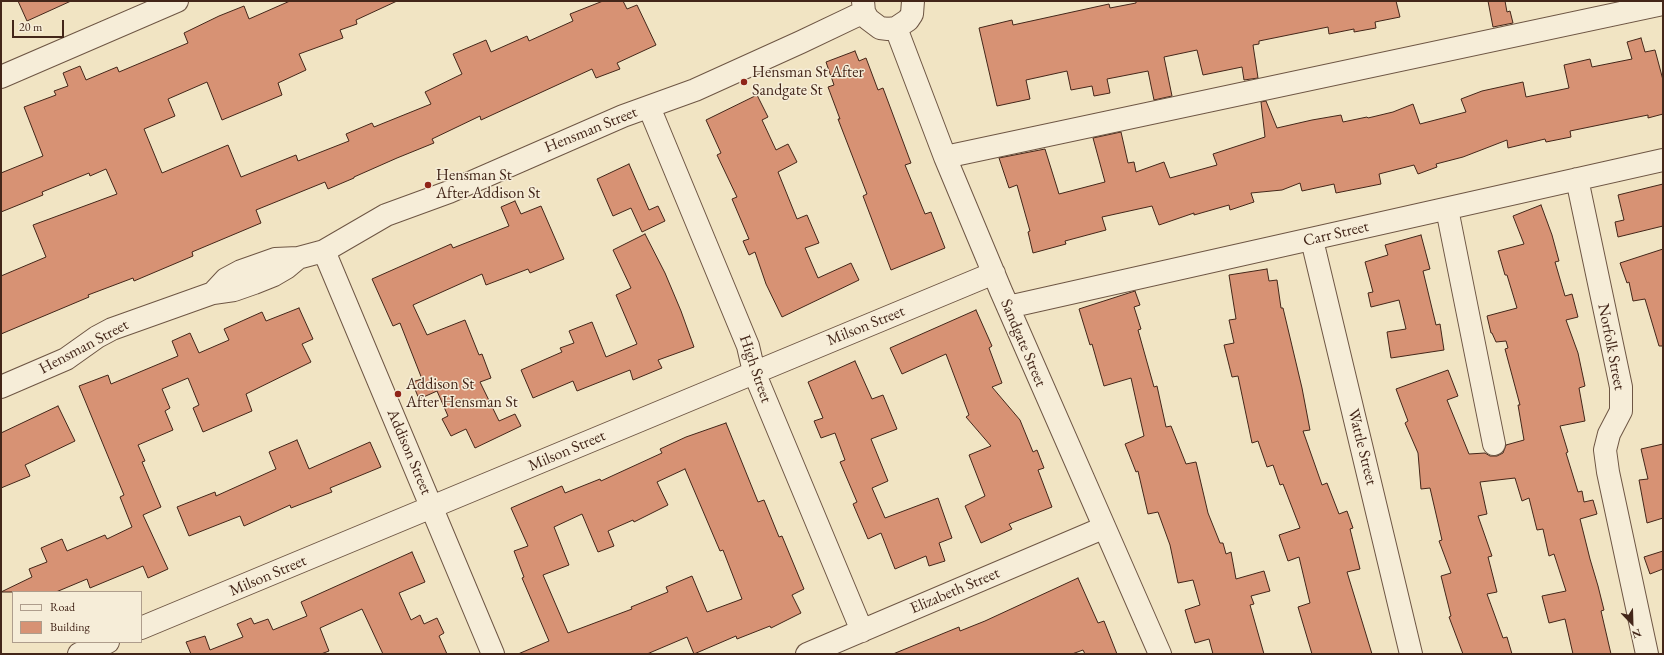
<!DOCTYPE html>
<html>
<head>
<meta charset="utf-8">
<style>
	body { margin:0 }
	#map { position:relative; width:1664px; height:655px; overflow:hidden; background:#f1e4c3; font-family:"EB Garamond",serif }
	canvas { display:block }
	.frame { position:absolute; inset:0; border:2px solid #432619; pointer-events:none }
	.legend { position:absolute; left:12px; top:591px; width:130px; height:52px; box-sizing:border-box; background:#f6edd8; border:1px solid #ae9d8c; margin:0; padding:5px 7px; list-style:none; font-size:12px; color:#432619 }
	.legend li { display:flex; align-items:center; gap:8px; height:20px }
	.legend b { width:20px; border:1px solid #ae9d8c }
	.north { position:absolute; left:1612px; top:603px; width:40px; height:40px; -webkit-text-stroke:3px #f6edd8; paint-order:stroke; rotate:157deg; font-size:11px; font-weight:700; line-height:16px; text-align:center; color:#432619 }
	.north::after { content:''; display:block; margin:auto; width:14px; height:18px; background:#432619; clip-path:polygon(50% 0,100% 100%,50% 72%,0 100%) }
	.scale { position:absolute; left:12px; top:20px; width:52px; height:18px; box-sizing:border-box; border:2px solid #432619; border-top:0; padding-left:5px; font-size:12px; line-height:14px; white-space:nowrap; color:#432619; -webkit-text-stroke:3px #f6edd8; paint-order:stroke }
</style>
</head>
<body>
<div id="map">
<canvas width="1664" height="655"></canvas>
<div class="frame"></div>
<ul class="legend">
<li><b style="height:5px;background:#f6edd8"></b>Road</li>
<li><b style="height:11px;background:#d79274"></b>Building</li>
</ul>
<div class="north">N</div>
<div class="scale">20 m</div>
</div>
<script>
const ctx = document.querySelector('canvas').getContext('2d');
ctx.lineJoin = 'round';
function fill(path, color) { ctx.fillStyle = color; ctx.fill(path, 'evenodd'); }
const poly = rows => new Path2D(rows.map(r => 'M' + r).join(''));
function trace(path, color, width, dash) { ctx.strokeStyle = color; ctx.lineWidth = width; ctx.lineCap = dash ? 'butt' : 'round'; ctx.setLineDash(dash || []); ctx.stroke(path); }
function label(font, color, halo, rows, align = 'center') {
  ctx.font = font + ' "EB Garamond",serif'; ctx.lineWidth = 3; ctx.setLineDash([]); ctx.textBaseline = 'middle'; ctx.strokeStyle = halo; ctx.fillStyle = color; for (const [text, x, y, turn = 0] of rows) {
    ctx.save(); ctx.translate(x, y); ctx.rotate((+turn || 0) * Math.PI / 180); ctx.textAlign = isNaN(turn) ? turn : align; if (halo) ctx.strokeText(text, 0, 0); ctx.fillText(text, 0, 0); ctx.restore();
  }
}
const building = poly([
	[18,1,71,1,27,21,18,1],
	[290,1,397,1,356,20,357,24,340,30,343,38,299,54,306,70,278,83,282,95,222,120,207,82,168,99,175,116,144,129,162,173,228,145,241,177,296,155,298,161,349,141,346,134,372,123,374,127,431,104,425,92,462,74,453,54,486,40,491,52,527,36,529,41,573,21,570,14,603,1,623,1,627,9,637,5,656,45,617,63,620,69,596,78,592,69,481,120,480,116,432,139,434,143,397,158,354,177,354,178,328,189,325,182,256,210,261,223,192,252,193,256,134,281,133,278,88,295,89,297,1,334,1,276,46,257,33,225,117,194,106,169,90,176,89,173,42,192,43,195,1,212,1,173,43,156,24,107,56,95,54,91,68,86,63,73,80,66,86,80,117,67,119,72,188,43,184,33,219,16,244,6,249,19,290,1],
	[1136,1,1396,1,1400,17,1375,22,1376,28,1354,32,1354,29,1329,34,1328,27,1259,41,1259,44,1253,45,1258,78,1244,80,1242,67,1203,75,1197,50,1164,57,1172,96,1154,100,1148,71,1107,79,1110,93,1094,96,1092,86,1071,90,1067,71,1026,80,1030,99,997,106,979,28,1012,20,1013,25,1109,4,1110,8,1136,3,1136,1],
	[1488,1,1505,1,1507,12,1510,11,1513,23,1493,27,1488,1],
	[1641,38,1645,52,1655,50,1663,80,1663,114,1648,118,1648,115,1570,131,1571,137,1546,142,1545,139,1508,148,1507,140,1463,157,1436,164,1437,167,1418,174,1414,165,1379,174,1381,184,1336,193,1334,184,1302,191,1300,183,1282,190,1251,193,1254,202,1230,210,1229,205,1194,215,1194,213,1159,225,1152,206,1102,217,1106,230,1065,241,1066,244,1033,253,1028,232,1030,231,1017,185,1009,188,999,158,1045,149,1059,194,1105,182,1093,138,1121,132,1128,163,1134,162,1136,172,1164,162,1170,178,1217,165,1213,154,1265,137,1261,102,1266,101,1277,128,1312,120,1341,115,1343,122,1367,117,1368,118,1393,112,1413,104,1420,124,1466,112,1461,99,1482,91,1523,82,1526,97,1569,88,1564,65,1590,59,1592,67,1632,59,1627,42,1641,38],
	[855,51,859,61,866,58,878,90,883,88,911,163,905,165,925,214,931,212,945,248,891,270,863,196,867,194,838,119,840,119,828,87,834,85,826,62,855,51],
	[757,95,768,117,762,120,776,150,788,144,797,162,778,172,797,219,807,215,819,243,805,248,818,278,851,263,859,280,782,317,766,284,755,252,749,255,743,241,749,239,732,199,737,197,717,155,721,153,706,120,757,95],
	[629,164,649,210,658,206,665,221,642,232,631,208,613,216,597,179,629,164],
	[1663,184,1663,226,1618,237,1615,222,1624,220,1618,195,1663,184],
	[515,201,521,214,541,206,564,259,530,273,528,269,486,285,482,274,413,305,427,335,465,320,479,355,482,354,491,378,480,382,499,421,515,414,521,426,475,448,466,429,451,436,442,419,448,416,437,391,419,399,412,382,422,379,400,323,393,326,372,279,451,244,453,248,509,226,501,207,515,201],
	[1541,205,1552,235,1559,261,1555,262,1565,296,1572,294,1578,317,1566,320,1578,353,1585,386,1579,388,1585,421,1560,426,1568,452,1566,453,1578,492,1582,491,1584,502,1593,500,1597,514,1580,519,1590,559,1598,586,1604,610,1601,611,1611,654,1573,654,1565,619,1549,623,1542,596,1566,591,1554,554,1549,556,1543,529,1537,530,1529,498,1522,501,1515,478,1480,482,1487,514,1478,516,1492,556,1488,557,1497,592,1487,594,1503,638,1507,637,1512,654,1463,654,1449,617,1451,616,1441,576,1451,573,1439,541,1442,540,1430,488,1421,489,1418,453,1405,423,1408,421,1396,389,1448,370,1458,396,1447,400,1469,454,1485,453,1490,456,1497,456,1503,453,1506,445,1524,440,1518,405,1520,405,1505,349,1508,348,1506,341,1496,342,1492,333,1491,333,1487,316,1517,308,1507,275,1505,275,1498,251,1524,244,1513,216,1541,205],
	[645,234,665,273,681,311,694,347,658,360,662,368,633,380,630,370,577,391,573,381,533,398,521,370,562,352,560,348,574,343,569,331,592,322,606,357,637,344,616,295,631,288,613,250,645,234],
	[1421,235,1430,269,1423,271,1436,325,1440,324,1444,350,1391,358,1387,332,1406,329,1399,300,1371,307,1368,293,1373,292,1365,262,1388,255,1385,245,1421,235],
	[1663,249,1663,346,1659,346,1645,299,1633,301,1629,282,1627,283,1620,263,1663,249],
	[1267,269,1269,281,1277,280,1281,308,1283,308,1302,388,1310,430,1303,431,1322,485,1327,483,1339,514,1347,511,1353,528,1350,529,1360,569,1347,572,1372,654,1312,654,1298,607,1310,603,1299,557,1288,561,1279,535,1300,528,1283,484,1280,485,1273,465,1267,467,1258,441,1252,443,1238,376,1232,377,1224,345,1234,343,1229,320,1236,319,1229,275,1267,269],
	[1135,291,1140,305,1134,307,1141,329,1138,330,1154,387,1157,386,1166,427,1171,426,1186,464,1196,462,1208,513,1220,543,1223,543,1226,554,1231,552,1236,579,1264,571,1270,591,1251,596,1254,604,1250,605,1264,654,1213,654,1209,639,1195,643,1185,610,1200,605,1193,580,1178,583,1170,545,1158,512,1148,514,1138,471,1136,472,1125,444,1144,436,1131,378,1104,386,1092,344,1090,345,1079,309,1135,291],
	[299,308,313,339,302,344,311,362,246,394,252,411,203,432,193,408,199,405,188,378,162,389,170,408,165,411,173,430,138,445,145,461,142,462,161,507,143,515,168,569,148,578,143,566,90,588,87,579,56,592,1,592,32,577,29,569,47,562,41,548,62,539,67,551,105,535,107,539,132,527,120,497,124,495,79,386,108,375,111,384,178,356,172,341,190,333,199,353,229,340,224,329,262,312,266,321,299,308],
	[976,310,992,346,989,348,1002,383,992,387,1020,420,1033,452,1037,450,1044,468,1038,470,1052,507,1009,524,1012,529,981,543,965,506,985,496,969,455,991,446,966,417,969,415,946,354,902,374,890,348,976,310],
	[855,361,872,399,883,395,897,429,871,439,888,481,872,488,885,518,938,498,952,538,939,543,945,561,929,566,926,556,895,569,881,533,868,539,853,504,857,502,840,462,845,460,835,433,821,438,814,421,823,418,808,382,855,361],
	[58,406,75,441,25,465,30,476,1,488,1,433,58,406],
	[726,423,758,502,764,500,779,537,782,536,804,589,792,595,801,613,771,628,770,626,737,639,736,636,694,654,687,637,647,654,518,654,549,641,522,578,524,577,514,551,528,546,511,508,562,486,565,493,600,479,601,481,662,453,660,449,686,437,726,423],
	[685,469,720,551,723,550,742,599,707,612,692,576,666,587,668,592,631,607,632,609,568,633,543,575,569,565,554,527,582,514,598,552,614,546,608,531,633,520,634,522,668,505,657,482,685,469],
	[297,440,309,469,370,442,381,467,330,488,332,492,291,508,290,505,244,526,240,516,189,536,177,507,215,492,216,496,276,469,269,452,297,440],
	[1663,444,1663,518,1647,523,1639,480,1648,479,1641,449,1663,444],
	[1663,551,1663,569,1650,574,1644,557,1663,551],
	[412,552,425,582,399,593,411,620,420,615,424,624,437,618,444,633,439,636,447,654,383,654,362,609,320,628,329,651,321,654,191,654,186,642,205,636,210,650,243,637,237,624,251,618,254,624,268,619,273,630,307,616,301,602,412,552],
	[1078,578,1098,623,1104,621,1117,654,1085,654,1083,650,1072,654,893,654,959,627,960,631,985,621,1078,578]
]);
const minor = poly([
	[863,1,864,12,868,19,880,28,888,29,896,28,908,20,912,14,913,1],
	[896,28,945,157,1001,291,1160,654],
	[1,77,177,1],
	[649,107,748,346,754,372,862,631],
	[945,157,1663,4],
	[1577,179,1621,387,1621,411,1609,434,1605,450,1608,472,1647,654],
	[1447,209,1494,444],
	[1312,240,1411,654],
	[324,251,493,654],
	[213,293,226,279,241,271,275,259,298,258,324,251,386,215,449,192,623,116,695,90,801,42,864,12],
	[1008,307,1663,160],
	[1,387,66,359,97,337,112,329,213,293,234,290,254,283,274,275,286,268,298,258],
	[141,628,994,273],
	[79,654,108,642],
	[807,654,1103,528]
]);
const markers = [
	[744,82,4,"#8f2418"],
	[428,185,4,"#8f2418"],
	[398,394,4,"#8f2418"]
];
const poiNames = [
	["Hensman St After",752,73],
	["Sandgate St",752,91],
	["Hensman St",436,176],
	["After Addison St",436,194],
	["Addison St",406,385],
	["After Hensman St",406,403]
];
const streetNames = [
	["Hensman Street",591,130,-22],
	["Carr Street",1336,234,-13],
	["Milson Street",866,326,-22],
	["Sandgate Street",1023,343,67],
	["Hensman Street",84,347,-28],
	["Norfolk Street",1611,347,79],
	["High Street",755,369,71],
	["Wattle Street",1362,447,76],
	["Milson Street",567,451,-23],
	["Addison Street",409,452,67],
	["Milson Street",268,576,-23],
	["Elizabeth Street",955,591,-23]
];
fill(building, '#d79274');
trace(building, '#432619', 1);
trace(minor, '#6e5644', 24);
trace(minor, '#f6edd8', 22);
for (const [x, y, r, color] of markers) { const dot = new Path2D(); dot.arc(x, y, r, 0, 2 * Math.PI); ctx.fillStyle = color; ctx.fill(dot); trace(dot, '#f6edd8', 1.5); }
label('16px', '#432619', '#f6edd8', poiNames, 'left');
label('16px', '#432619', '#f6edd8', streetNames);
</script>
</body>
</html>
